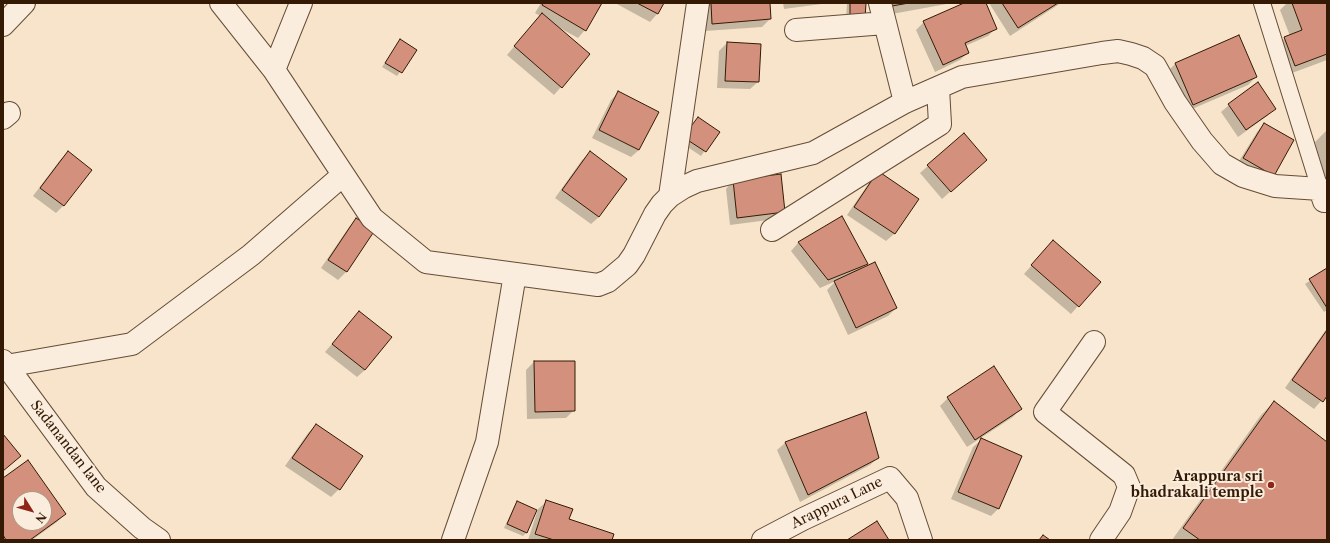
<!DOCTYPE html>
<html>
<head>
<meta charset="utf-8">
<style>
	body { margin:0 }
	#map { position:relative; width:1330px; height:543px; overflow:hidden; background:#f7e4ca; font-family:"Libre Caslon Text",serif }
	canvas { display:block }
	.frame { position:absolute; inset:0; border:4px solid #341a04; pointer-events:none }
	.north { position:absolute; left:12px; top:491px; width:40px; height:40px; box-sizing:border-box; background:#faeddd; border:1px solid #ab9986; border-radius:50%; rotate:127deg; font-size:11px; font-weight:700; line-height:16px; text-align:center; color:#341a04 }
	.north::after { content:''; display:block; margin:auto; width:14px; height:18px; background:#8f2418; clip-path:polygon(50% 0,100% 100%,50% 72%,0 100%) }
</style>
</head>
<body>
<div id="map">
<canvas width="1330" height="543"></canvas>
<div class="frame"></div>
<div class="north">N</div>
</div>
<script>
const ctx = document.querySelector('canvas').getContext('2d');
ctx.lineJoin = 'round';
function fill(path, color) { ctx.fillStyle = color; ctx.fill(path, 'evenodd'); }
const poly = rows => new Path2D(rows.map(r => 'M' + r).join(''));
function trace(path, color, width, dash) { ctx.strokeStyle = color; ctx.lineWidth = width; ctx.lineCap = dash ? 'butt' : 'round'; ctx.setLineDash(dash || []); ctx.stroke(path); }
function label(font, color, halo, rows, align = 'center') {
  ctx.font = font + ' "Libre Caslon Text",serif'; ctx.lineWidth = 4; ctx.setLineDash([]); ctx.textBaseline = 'middle'; ctx.strokeStyle = halo; ctx.fillStyle = color; for (const [text, x, y, turn = 0] of rows) {
    ctx.save(); ctx.translate(x, y); ctx.rotate((+turn || 0) * Math.PI / 180); ctx.textAlign = isNaN(turn) ? turn : align; if (halo) ctx.strokeText(text, 0, 0); ctx.fillText(text, 0, 0); ctx.restore();
  }
}
const shadow = poly([
	[541,3,601,3,585,30,578,38,558,27,558,28,561,87,554,95,507,55,540,16,535,13],
	[615,3,663,3,657,14,650,22],
	[709,3,769,3,770,19,762,27,705,31],
	[783,3,829,3,784,9],
	[847,3,865,3,846,20],
	[879,3,952,3,881,16],
	[966,3,985,3,996,28,988,36,965,46,968,53,960,60,935,72,916,30,924,22],
	[989,3,1061,3,1010,36],
	[1287,3,1327,3,1327,60,1284,76,1274,49,1285,38,1290,36,1280,10],
	[727,43,758,82,750,89,717,88,719,51],
	[397,45,416,51,397,76,382,67],
	[1175,64,1256,77,1248,85,1185,112,1168,71],
	[618,93,639,150,631,157,592,138,611,100],
	[1229,105,1275,108,1267,116,1238,137,1221,112],
	[698,118,718,132,701,156,680,142],
	[1264,124,1293,141,1265,183,1236,166,1257,132],
	[1326,131,1327,131,1327,193,1322,194,1315,142],
	[68,153,64,205,56,213,33,196,60,160],
	[590,153,626,179,599,217,591,224,555,198,582,160],
	[986,160,942,199,920,173,928,166],
	[878,173,918,199,894,234,886,241,847,215,871,180],
	[733,181,784,212,776,219,730,225,726,189],
	[841,217,867,263,860,270,896,308,888,316,848,335,827,290,836,281,820,288,791,251,798,243],
	[356,219,374,230,346,272,338,280,321,268,349,227],
	[1053,241,1099,282,1071,314,1024,274],
	[1327,269,1327,310,1324,312,1305,284],
	[359,312,365,370,357,377,325,352],
	[1327,328,1327,394,1314,409,1285,388],
	[534,362,574,410,566,418,527,419,526,370],
	[948,398,1020,409,1013,417,967,447,940,406],
	[1274,402,1327,443,1327,540,1172,540,1261,415],
	[865,413,878,458,870,465,800,502,777,450,785,443],
	[316,425,339,489,331,497,285,466,308,433],
	[981,440,999,508,991,516,951,499,973,447],
	[28,461,65,514,57,522,32,540,3,540,3,479],
	[20,499,44,499,44,523,20,523],
	[546,502,568,520,611,540,528,540,538,509],
	[518,503,527,532,523,536,504,528,514,507]
]);
const building = poly([
	[543,3,602,3,586,31,542,5,543,3],
	[637,3,664,3,658,14,637,3],
	[711,3,770,3,771,19,712,24,711,3],
	[850,3,866,3,865,18,850,17,850,3],
	[891,3,909,3,892,6,891,3],
	[964,3,986,3,997,29,965,43,969,53,943,65,923,21,964,3],
	[1002,3,1058,3,1018,28,1002,3],
	[1292,3,1327,3,1327,54,1295,66,1284,37,1302,30,1292,3],
	[542,13,590,54,562,88,514,46,542,13],
	[1239,35,1257,77,1193,105,1175,63,1239,35],
	[400,39,417,50,402,73,385,63,400,39],
	[727,42,761,44,759,82,725,81,727,42],
	[1258,82,1276,109,1246,130,1228,104,1258,82],
	[618,91,659,112,639,150,599,130,618,91],
	[698,117,720,132,706,152,683,137,698,117],
	[1264,123,1294,140,1274,176,1243,158,1264,123],
	[964,133,987,160,951,192,927,165,964,133],
	[68,151,92,170,64,206,40,188,68,151],
	[590,151,627,179,599,217,562,190,590,151],
	[878,171,919,199,895,234,854,207,878,171],
	[781,174,785,212,737,218,733,180,781,174],
	[842,216,868,264,828,280,798,242,842,216],
	[356,218,375,230,347,272,328,260,356,218],
	[1053,240,1101,282,1079,307,1031,265,1053,240],
	[875,262,897,308,856,328,834,281,875,262],
	[1327,268,1327,308,1309,279,1327,268],
	[359,311,392,337,365,370,332,344,359,311],
	[1327,330,1327,396,1323,402,1292,380,1327,330],
	[534,361,575,361,575,411,535,412,534,361],
	[994,366,1022,409,975,440,947,397,994,366],
	[1274,401,1327,442,1327,540,1200,540,1183,528,1274,401],
	[866,412,879,458,808,495,785,442,866,412],
	[316,424,363,456,340,490,292,458,316,424],
	[3,434,21,456,3,471,3,434],
	[981,438,1022,456,999,509,958,492,981,438],
	[28,460,66,514,30,540,6,540,3,535,3,478,28,460],
	[20,499,44,499,44,523,20,523,20,499],
	[546,500,573,509,569,519,614,534,612,540,554,540,535,534,546,500],
	[517,501,537,510,527,533,507,524,517,501],
	[877,521,889,540,847,540,877,521],
	[1043,535,1050,540,1039,540,1043,535]
]);
const lane = poly([
	[1262,3,1320,189]
]);
const street = poly([
	[221,3,274,70,372,218,426,262,598,285,608,281,627,265,634,255,655,214,662,204,670,196,684,187,697,181,813,153,905,102,962,77,1102,53,1118,51,1131,54,1143,58,1155,66,1175,102,1202,141,1222,164,1243,176,1275,186,1320,189,1324,201],
	[880,3,905,102],
	[3,25,24,3],
	[796,30,885,23],
	[274,70,301,3],
	[3,118,9,113],
	[670,196,698,3],
	[772,230,940,124,938,88],
	[1094,342,1045,412,1124,475,1129,487,1120,512,1101,540],
	[3,361,96,487,142,528,159,540],
	[3,368,6,366,132,344,251,255,343,175],
	[453,540,487,442,515,274],
	[763,540,803,519,890,478,907,498,921,540]
]);
const markers = [
	[1271,485,4,"#8f2418"]
];
const streetNames = [
	["Sadanandan lane",68,447,52],
	["Arappura Lane",837,503,-26]
];
const poiNames = [
	["Arappura sri",1263,477],
	["bhadrakali temple",1263,493]
];
fill(shadow, '#0003');
fill(building, '#d3917d');
trace(building, '#341a04', 1);
trace(lane, '#654c36', 18);
trace(street, '#654c36', 24);
trace(lane, '#faeddd', 16);
trace(street, '#faeddd', 22);
for (const [x, y, r, color] of markers) { const dot = new Path2D(); dot.arc(x, y, r, 0, 2 * Math.PI); ctx.fillStyle = color; ctx.fill(dot); trace(dot, '#faeddd', 1.5); }
label('14px', '#341a04', '#faeddd', streetNames);
label('bold 14px', '#341a04', '#faeddd', poiNames, 'right');
</script>
</body>
</html>
